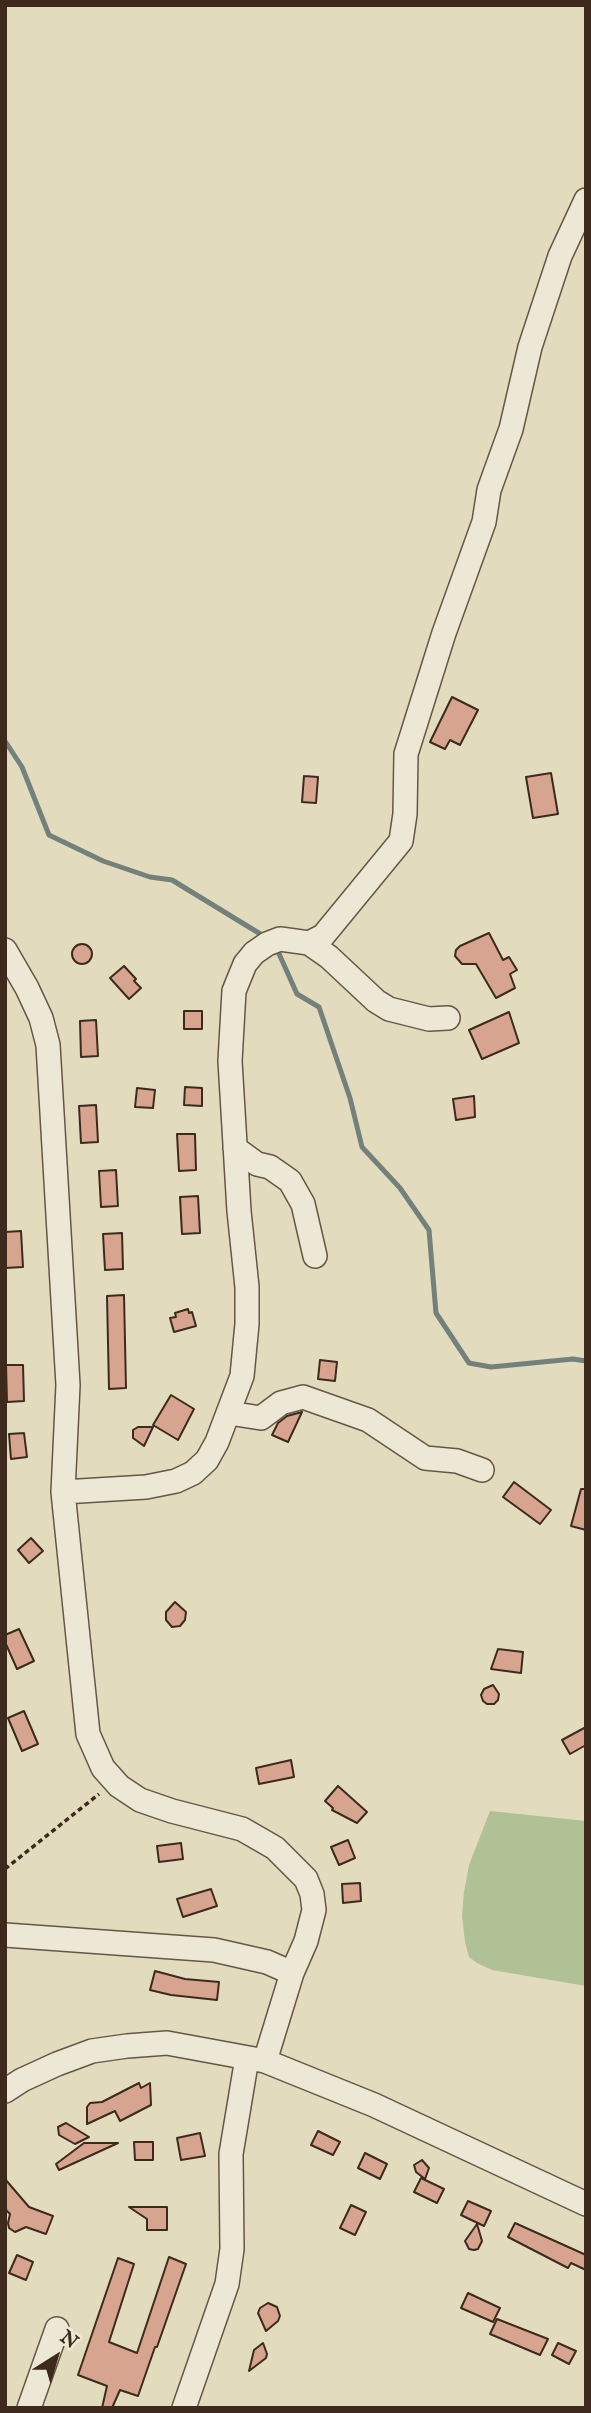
<!DOCTYPE html>
<html>
<head>
<meta charset="utf-8">
<style>
	body { margin:0 }
	#map { position:relative; width:591px; height:2413px; overflow:hidden; background:#e3dbbe; font-family:"IM FELL English",serif }
	canvas { display:block }
	.frame { position:absolute; inset:0; border:7px solid #3d2a1d; pointer-events:none }
	.north { position:absolute; left:21px; top:2322px; width:70px; height:70px; -webkit-text-stroke:5px #ede8d5; paint-order:stroke; rotate:37deg; font-size:19px; font-weight:700; line-height:28px; text-align:center; color:#3d2a1d }
	.north::after { content:''; display:block; margin:auto; width:24px; height:32px; background:#3d2a1d; clip-path:polygon(50% 0,100% 100%,50% 72%,0 100%) }
</style>
</head>
<body>
<div id="map">
<canvas width="591" height="2413"></canvas>
<div class="frame"></div>
<div class="north">N</div>
</div>
<script>
const ctx = document.querySelector('canvas').getContext('2d');
ctx.lineJoin = 'round';
function fill(path, color) { ctx.fillStyle = color; ctx.fill(path, 'evenodd'); }
const poly = rows => new Path2D(rows.map(r => 'M' + r).join(''));
function trace(path, color, width, dash) { ctx.strokeStyle = color; ctx.lineWidth = width; ctx.lineCap = dash ? 'butt' : 'round'; ctx.setLineDash(dash || []); ctx.stroke(path); }
const green = poly([
	[490,1811,586,1821,586,1986,492,1970,477,1963,469,1957,465,1942,462,1916,464,1892,469,1865]
]);
const stream = poly([
	[5,741,22,767,49,835,103,861,150,877,172,880,262,935],
	[276,947,297,994,319,1007,350,1098,362,1147,400,1188,429,1230,436,1313,469,1363,491,1367,573,1359,586,1361]
]);
const building = poly([
	[452,697,478,710,460,745,450,740,445,749,430,742,452,697],
	[551,773,558,814,533,818,526,777,551,773],
	[304,776,318,777,316,803,302,802,304,776],
	[489,933,503,960,509,957,517,970,510,974,515,988,496,998,476,964,462,964,455,956,456,950,460,946,489,933],
	'72 954a10 10 0 1 1 20 0a10 10 0 1 1-20 0Z',
	[124,966,136,979,134,981,141,988,129,999,110,978,124,966],
	[184,1011,202,1011,202,1029,184,1029,184,1011],
	[509,1012,519,1043,482,1059,469,1030,509,1012],
	[96,1020,98,1056,81,1057,80,1021,96,1020],
	[185,1087,202,1088,202,1106,184,1105,185,1087],
	[137,1088,155,1090,153,1108,135,1107,137,1088],
	[474,1096,475,1117,456,1120,453,1099,474,1096],
	[96,1105,98,1142,81,1143,79,1106,96,1105],
	[177,1134,195,1134,196,1170,179,1171,177,1134],
	[116,1170,118,1206,101,1207,99,1171,116,1170],
	[198,1196,200,1233,182,1234,180,1197,198,1196],
	[21,1231,23,1267,5,1268,5,1232,21,1231],
	[122,1233,123,1269,105,1270,103,1234,122,1233],
	[124,1295,126,1388,109,1389,107,1296,124,1295],
	[188,1309,189,1313,192,1312,196,1326,174,1332,170,1318,176,1317,175,1313,188,1309],
	[320,1360,337,1362,335,1381,318,1379,320,1360],
	[6,1365,23,1365,24,1401,7,1402,6,1365],
	[171,1395,194,1409,178,1440,153,1425,171,1395],
	[302,1412,288,1442,272,1435,278,1423,287,1416,302,1412],
	[138,1427,153,1427,144,1446,133,1438,133,1430,138,1427],
	[24,1433,27,1457,11,1459,9,1434,24,1433],
	[514,1482,551,1510,540,1524,503,1497,514,1482],
	[581,1489,586,1489,586,1530,571,1526,581,1489],
	[31,1538,43,1551,29,1563,18,1550,31,1538],
	[175,1602,186,1612,185,1620,180,1626,172,1627,166,1620,166,1612,175,1602],
	[19,1629,34,1661,17,1669,5,1642,5,1635,19,1629],
	[498,1649,523,1652,521,1673,491,1669,498,1649],
	[493,1685,499,1694,498,1700,494,1704,487,1704,483,1701,481,1695,484,1689,493,1685],
	[24,1711,38,1744,22,1751,8,1718,24,1711],
	[586,1727,586,1745,570,1754,562,1740,586,1727],
	[291,1760,294,1777,259,1784,256,1768,291,1760],
	[338,1786,367,1812,357,1823,332,1810,333,1808,325,1801,338,1786],
	[348,1840,355,1858,339,1865,331,1847,348,1840],
	[181,1843,183,1859,159,1862,157,1846,181,1843],
	[360,1883,361,1901,343,1903,342,1884,360,1883],
	[211,1889,217,1906,183,1917,177,1899,211,1889],
	[155,1971,185,1979,219,1982,217,2000,171,1995,150,1990,155,1971],
	[139,2083,141,2088,150,2083,151,2105,120,2121,115,2111,87,2124,87,2107,90,2103,102,2102,139,2083],
	[66,2123,89,2137,75,2144,59,2135,58,2127,66,2123],
	[318,2131,340,2142,333,2155,311,2145,318,2131],
	[200,2133,205,2156,181,2160,177,2138,200,2133],
	[134,2142,153,2142,153,2160,135,2160,134,2142],
	[84,2143,118,2143,59,2170,56,2164,84,2143],
	[365,2153,387,2164,380,2179,358,2168,365,2153],
	[422,2160,429,2168,425,2179,416,2172,414,2165,422,2160],
	[421,2178,444,2189,437,2203,414,2192,421,2178],
	[5,2179,29,2207,53,2216,46,2234,26,2227,15,2232,9,2228,8,2223,10,2214,5,2209,5,2179],
	[468,2201,491,2211,484,2226,461,2215,468,2201],
	[351,2205,366,2212,355,2235,340,2228,351,2205],
	[129,2207,167,2207,167,2230,147,2230,147,2219,129,2207],
	[515,2223,586,2255,586,2270,571,2263,568,2268,508,2237,515,2223],
	[477,2224,482,2241,478,2249,474,2250,469,2249,465,2241,477,2224],
	[17,2255,33,2262,26,2280,9,2273,17,2255],
	[169,2257,186,2264,157,2347,155,2347,138,2396,120,2390,112,2408,102,2408,107,2386,78,2375,118,2258,134,2264,109,2342,137,2353,169,2257],
	[468,2293,500,2308,493,2322,461,2308,468,2293],
	[268,2303,277,2307,280,2316,278,2321,266,2331,258,2313,260,2308,268,2303],
	[497,2319,548,2339,540,2355,490,2334,497,2319],
	[263,2343,267,2354,266,2358,249,2371,254,2350,263,2343],
	[558,2343,576,2351,569,2364,552,2355,558,2343]
]);
const path = poly([
	[5,1869,99,1794]
]);
const minor = poly([
	[309,943,323,936,401,841,405,814,406,754,444,633,484,522,489,490,511,429,530,347,560,256,586,200],
	[5,950,27,988,41,1018,48,1045,68,1385,63,1492,88,1734,103,1768,119,1786,140,1800,172,1811,242,1829,275,1848,306,1879,312,1894,314,1910,306,1941,292,1973,265,2061],
	[235,1148,257,1164,270,1167,290,1181,303,1204,315,1256],
	[229,1413,261,1418,281,1403,303,1397,368,1420,425,1458,457,1461,482,1470],
	[63,1492,146,1487,176,1481,193,1473,207,1460,217,1442,242,1376,247,1324,247,1287,239,1211,230,1061,234,991,245,964,254,953,267,944,280,939,309,943,329,957,376,1001,389,1009,429,1019,448,1018],
	[5,1935,214,1950,267,1962,292,1973],
	[5,2091,22,2080,57,2064,92,2051,127,2046,167,2043,265,2061,374,2105,586,2204],
	[29,2408,57,2329],
	[184,2408,227,2284,232,2249,231,2154,247,2058]
]);
fill(green, '#afc195');
trace(stream, '#74807b', 5);
fill(building, '#d7a58f');
trace(building, '#3d2a1d', 2);
trace(minor, '#665645', 26);
trace(path, '#3d2a1d', 3.5, [5, 3.5]);
trace(minor, '#ede8d5', 23);
</script>
</body>
</html>
